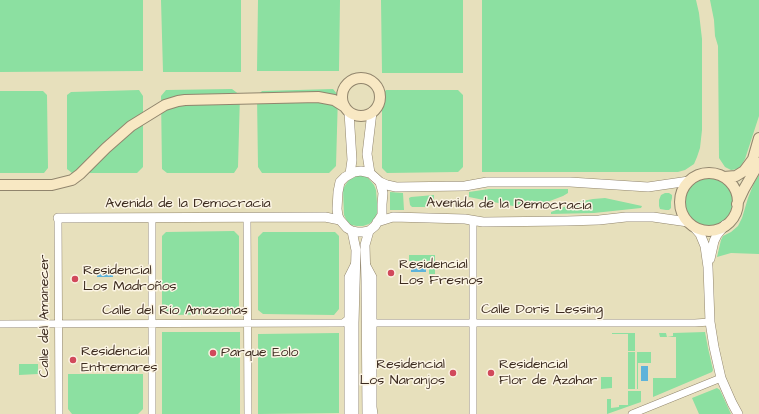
<!DOCTYPE html>
<html>
<head>
<meta charset="utf-8">
<style>
	body { margin:0 }
	canvas { display:block; background:#e7e0bc }
</style>
</head>
<body>
<canvas width="759" height="414"></canvas>
<script>
const ctx = document.querySelector('canvas').getContext('2d');
ctx.lineJoin = 'round';
function fill(path, color) { ctx.fillStyle = color; ctx.fill(path, 'evenodd'); }
const poly = rows => new Path2D(rows.map(r => 'M' + r).join(''));
function trace(path, color, width, dash) { ctx.strokeStyle = color; ctx.lineWidth = width; ctx.lineCap = dash ? 'butt' : 'round'; ctx.setLineDash(dash || []); ctx.stroke(path); }
function label(font, color, halo, rows, align = 'center') {
  ctx.font = font + ' "Architects Daughter",sans-serif'; ctx.lineWidth = 3; ctx.setLineDash([]); ctx.textBaseline = 'middle'; ctx.strokeStyle = halo; ctx.fillStyle = color; for (const [text, x, y, turn = 0] of rows) {
    ctx.save(); ctx.translate(x, y); ctx.rotate((+turn || 0) * Math.PI / 180); ctx.textAlign = isNaN(turn) ? turn : align; if (halo) ctx.strokeText(text, 0, 0); ctx.fillText(text, 0, 0); ctx.restore();
  }
}
const green = poly([
	[0,0,143,0,143,71,0,72],
	[161,0,241,0,241,72,163,72],
	[258,0,340,0,339,71,257,71],
	[381,0,463,0,463,73,382,73],
	[482,0,696,0,699,13,702,39,702,130,700,148,697,157,694,164,685,170,678,172,482,172],
	[710,0,759,0,759,116,745,159,739,169,731,170,725,167,719,158,718,46,715,36,714,20],
	[232,89,240,95,238,167,234,173,167,173,162,169,161,96,166,90],
	[333,89,338,95,336,166,329,173,262,173,258,167,257,96,262,91],
	[139,90,143,96,143,167,137,173,72,173,67,169,67,95,71,92],
	[386,90,458,90,463,95,463,167,458,172,387,173,382,168,382,95],
	[0,91,43,91,47,95,48,168,44,173,0,173],
	[759,175,759,254,731,253,717,257,721,240,723,236,731,232,738,226,742,218,748,198,754,183],
	[357,176,364,176,368,178,374,185,376,190,377,203,377,213,375,219,369,224,363,226,357,226,351,225,347,221,344,215,343,189,346,184,349,180],
	'685 202a24 24 0 1 1 48 0a24 24 0 1 1-48 0Z',
	[489,189,568,189,568,193,563,196,542,204,530,207,518,207,469,197,469,192],
	[390,192,403,193,404,210,390,210],
	[665,193,669,193,672,195,672,198,671,202,671,208,669,210,666,210,660,209,659,206,659,200,661,195],
	[434,195,434,204,429,204,429,207,412,207,410,205,409,198,411,197],
	[605,198,642,206,641,208,594,213,551,214,551,212,577,202,593,199],
	[234,231,239,236,239,309,234,314,167,315,162,310,162,236,166,232],
	[263,232,335,232,339,236,339,309,334,315,263,314,258,310,258,237],
	[409,255,435,255,435,274,429,274,429,261,409,261],
	[162,332,240,332,240,414,162,414],
	[705,332,708,348,713,370,712,372,653,397,653,378,676,378,676,337,660,337,659,333,666,333,667,337,673,336,673,333],
	[339,333,339,413,258,414,258,334],
	[605,333,635,333,635,351,628,351,628,334,612,334,612,333],
	[628,352,635,352,635,389,628,389],
	[637,352,651,352,651,363,638,363,638,389,637,389],
	[19,364,38,364,38,374,19,375],
	[68,374,143,374,143,409,138,414,72,414,68,409],
	[601,377,612,377,612,388,601,389],
	[717,388,720,390,731,414,699,414,692,398],
	[628,391,641,391,641,402,607,414,607,399,611,399,611,408,619,407,619,405,628,405]
]);
const water = poly([
	[411,264,426,264,426,272,411,272],
	[97,269,113,269,113,277,97,277],
	[641,366,648,366,648,381,641,381]
]);
const minor = poly([
	[58,218,59,414],
	[152,218,152,414],
	[247,218,248,414],
	[473,220,473,414],
	[366,264,373,277,373,407,374,414],
	[374,323,695,323,710,322],
	[0,324,338,323,343,323,348,319],
	[348,414,348,277,355,263],
	[632,414,721,378]
]);
const tertiary = poly([
	[349,112,352,160,350,174],
	[361,171,370,173,380,182,383,193,382,204,382,215,375,226,369,231,363,232,357,232,352,231,347,228,340,220,338,216,337,209,338,192,340,182,345,177,354,172,361,171],
	[370,173,367,154,372,112],
	[380,182,387,185,396,187,465,186,487,182,570,182,648,187,689,181],
	[58,218,325,217,340,220],
	[377,222,393,217,465,219,483,222,567,221,599,220,626,217,653,217,688,222],
	[694,227,700,234,705,246,708,267,710,322,714,347,721,378,732,403,738,414],
	[352,231,356,250,354,323,354,414],
	[710,259,714,241,717,235,725,225],
	[367,414,366,281,365,245,369,231]
]);
const secondary = poly([
	'342 97a19 19 0 1 1 38 0a19 19 0 1 1-38 0Z',
	'680 202a29 29 0 1 1 58 0a29 29 0 1 1-58 0Z',
	[724,177,736,176,744,171,753,159,759,138],
	[0,185,52,185,72,180,80,174,106,148,131,126,165,105,178,101,185,100,318,97,334,100,345,107],
	[737,204,744,189,759,163]
]);
const markers = [
	[391,273,4,"#d1495b"],
	[75,279,4,"#d1495b"],
	[213,353,4,"#d1495b"],
	[73,360,4,"#d1495b"],
	[453,373,4,"#d1495b"],
	[491,373,4,"#d1495b"]
];
const streetNames = [
	["Avenida de la Democracia",188,204],
	["Avenida de la Democracia",509,205,1],
	["Calle Doris Lessing",542,310],
	["Calle del Río Amazonas",175,311],
	["Calle del Amanecer",45,316,-90]
];
const poiNames = [
	["Residencial",399,265],
	["Los Fresnos",399,281],
	["Residencial",83,271],
	["Los Madroños",83,287],
	["Residencial",81,352],
	["Entremares",81,368],
	["Parque Eolo",221,353],
	["Residencial",445,365,"right"],
	["Los Naranjos",445,381,"right"],
	["Residencial",499,365],
	["Flor de Azahar",499,381]
];
fill(green, '#8ce0a1');
fill(water, '#5eb3da');
trace(minor, '#91856d', 8);
trace(tertiary, '#91856d', 10);
trace(secondary, '#91856d', 12);
trace(minor, '#fff', 7);
trace(tertiary, '#fff', 9);
trace(secondary, '#f8e8c3', 10);
for (const [x, y, r, color] of markers) { const dot = new Path2D(); dot.arc(x, y, r, 0, 2 * Math.PI); ctx.fillStyle = color; ctx.fill(dot); trace(dot, '#fcf5e5', 1.5); }
label('14px', '#3b2a1e', '#fcf5e5', streetNames);
label('14px', '#3b2a1e', '#fcf5e5', poiNames, 'left');
</script>
</body>
</html>
